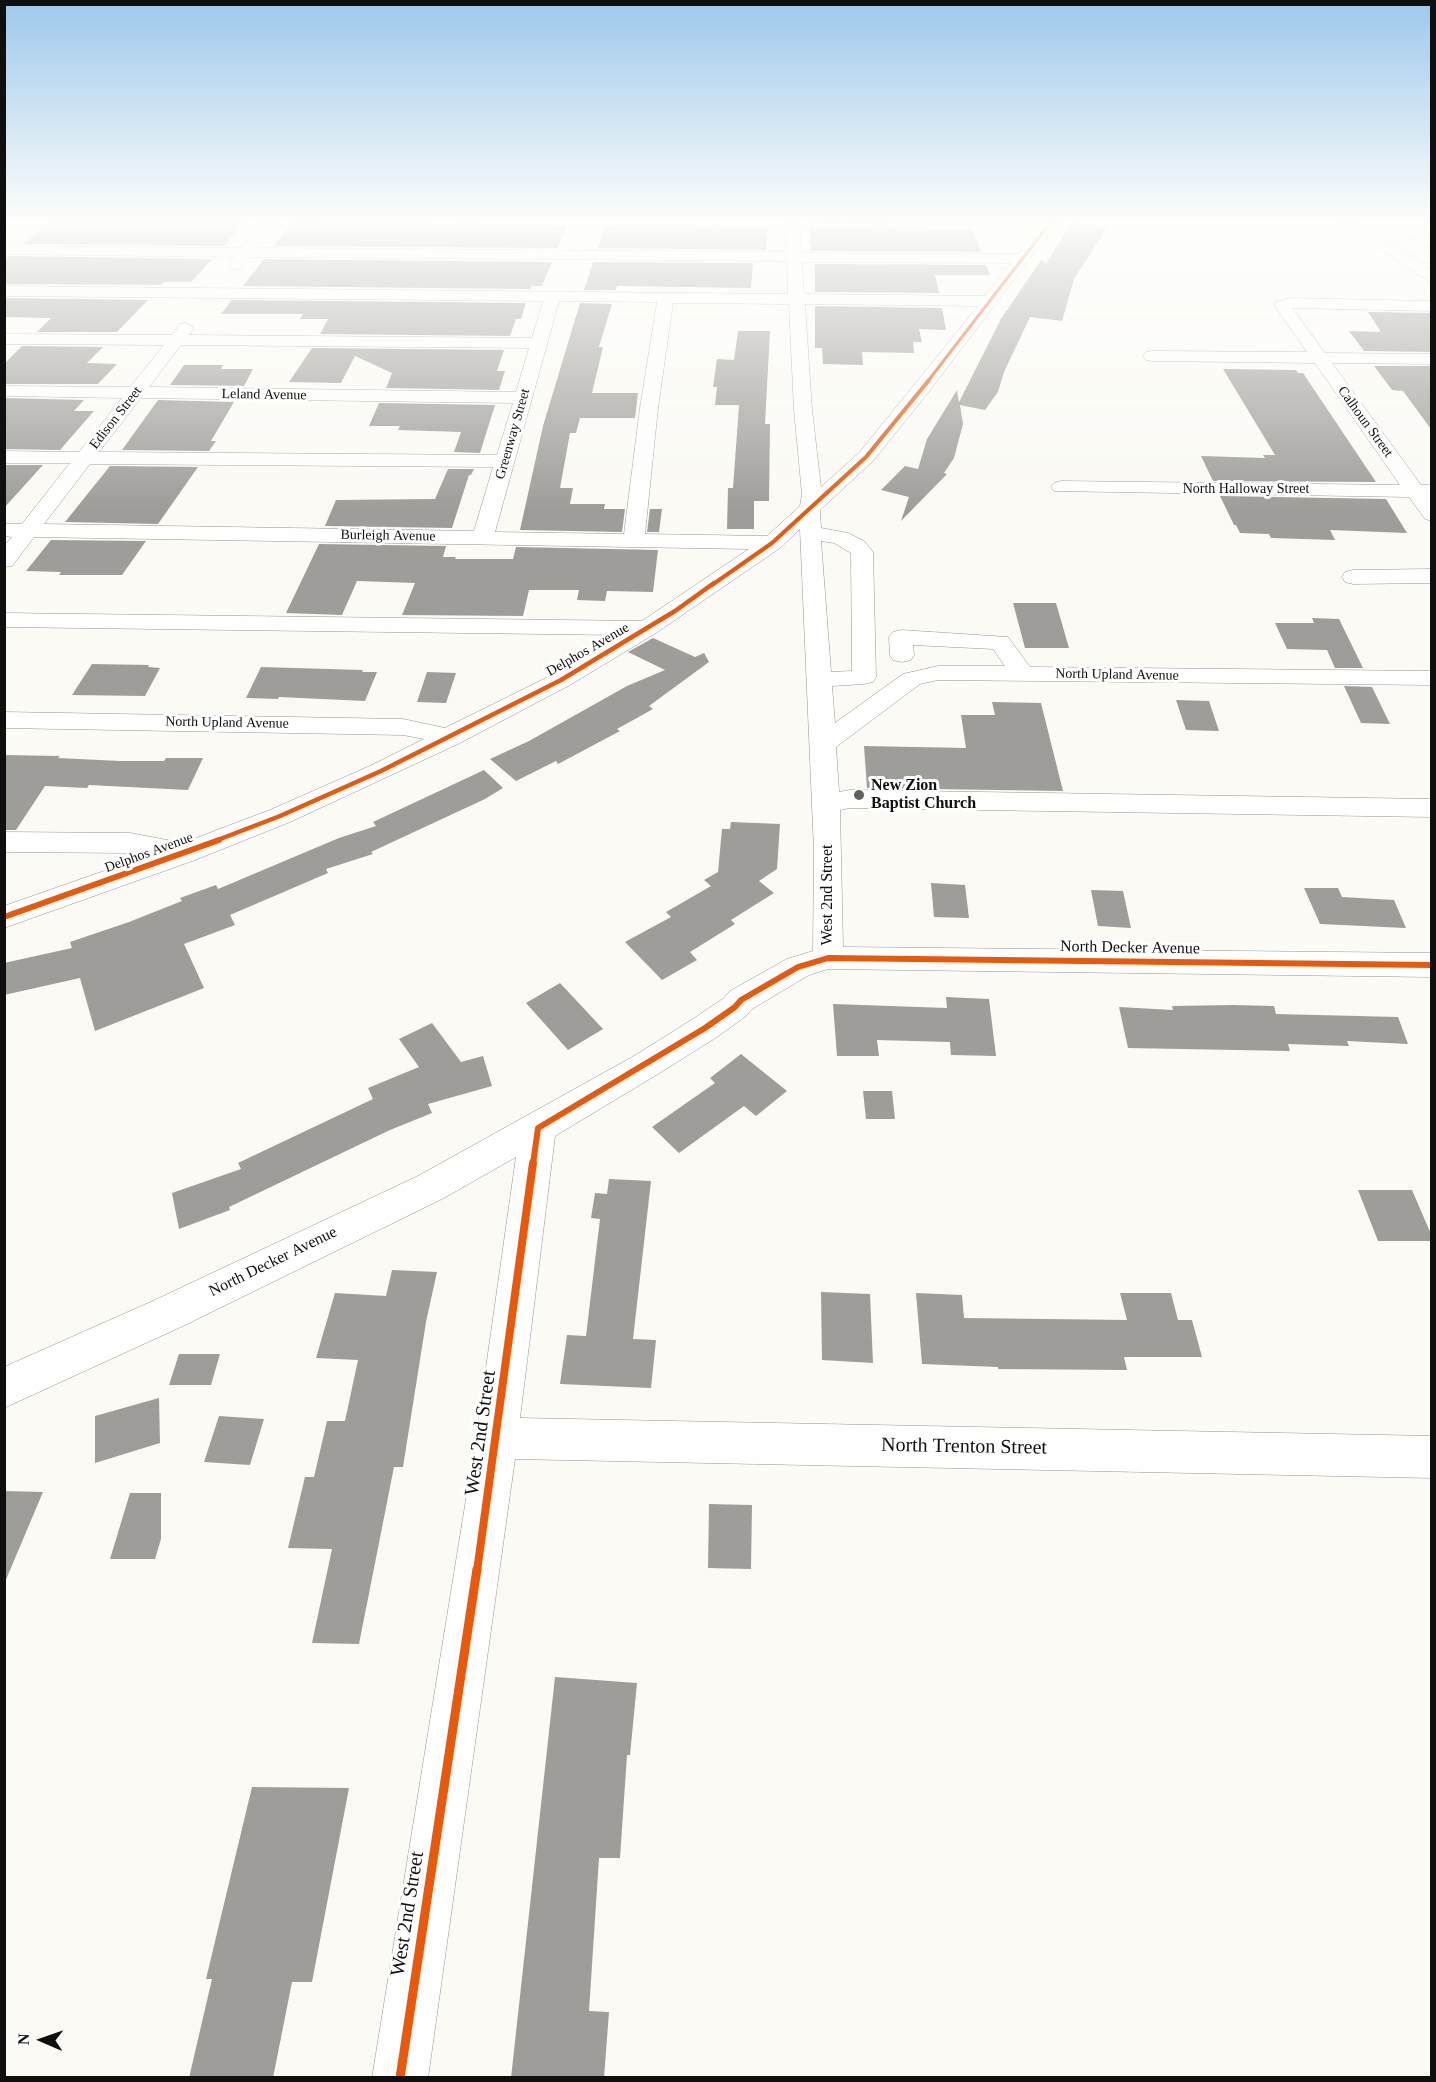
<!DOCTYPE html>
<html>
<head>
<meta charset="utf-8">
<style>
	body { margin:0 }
	#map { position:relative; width:1436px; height:2082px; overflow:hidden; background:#fbfaf5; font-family:"Times New Roman",serif }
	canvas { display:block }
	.frame { position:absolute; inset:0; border:6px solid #0f0f0f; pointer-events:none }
	.north { position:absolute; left:12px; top:2010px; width:60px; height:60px; -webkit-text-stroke:4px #fff; paint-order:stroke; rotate:272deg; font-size:16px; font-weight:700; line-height:24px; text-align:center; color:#0f0f0f }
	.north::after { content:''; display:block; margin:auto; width:21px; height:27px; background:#0f0f0f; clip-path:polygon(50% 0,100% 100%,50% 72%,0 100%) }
</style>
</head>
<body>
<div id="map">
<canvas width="1436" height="2082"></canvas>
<div class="frame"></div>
<div class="north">N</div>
</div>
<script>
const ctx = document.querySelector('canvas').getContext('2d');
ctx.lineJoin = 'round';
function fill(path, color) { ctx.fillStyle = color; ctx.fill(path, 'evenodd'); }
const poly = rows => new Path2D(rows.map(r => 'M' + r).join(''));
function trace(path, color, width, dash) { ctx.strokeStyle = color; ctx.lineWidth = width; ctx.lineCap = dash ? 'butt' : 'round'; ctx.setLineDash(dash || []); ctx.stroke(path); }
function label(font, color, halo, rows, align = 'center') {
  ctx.font = font + ' "Times New Roman",serif'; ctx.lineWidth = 6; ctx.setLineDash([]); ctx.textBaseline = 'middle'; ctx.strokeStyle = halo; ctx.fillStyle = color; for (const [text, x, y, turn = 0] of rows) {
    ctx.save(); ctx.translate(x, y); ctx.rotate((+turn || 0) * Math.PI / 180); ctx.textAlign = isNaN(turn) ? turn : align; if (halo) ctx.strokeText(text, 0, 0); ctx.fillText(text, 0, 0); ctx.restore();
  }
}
const building = poly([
	[49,222,147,223,245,223,224,246,22,244],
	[292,223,489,224,567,226,558,248,274,246],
	[1072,223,1107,228,1074,279,1062,321,1030,317,1004,372,998,392,985,410,960,405,963,424,954,458,944,473,947,474,901,521,909,497,881,490,905,466,918,469,927,439,957,390,959,402,1001,319,1041,260,1046,263],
	[605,226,768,227,766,250,598,248],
	[809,227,973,229,981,252,811,251],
	[8,256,212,259,191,282,164,282,161,285,4,284,4,260],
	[264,259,552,262,542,286,532,286,530,289,243,286],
	[593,262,753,263,751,288,617,286,616,290,584,290],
	[815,264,986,265,990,275,935,275,939,293,815,292],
	[4,298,148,300,117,332,37,332,51,318,4,317],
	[232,300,526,303,521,319,516,319,510,336,320,334,328,319,300,319,303,314,221,314],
	[580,303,612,304,599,347,603,347,592,393,638,393,635,418,580,418,576,433,570,433,560,488,573,488,570,504,605,504,604,509,625,509,622,532,520,530,543,426],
	[815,306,942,308,946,330,919,329,922,342,913,342,914,353,862,352,863,365,823,364,822,348,815,348],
	[1368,312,1431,313,1431,352,1364,351,1349,331,1381,332],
	[738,331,770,331,765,424,770,424,769,501,754,501,754,529,727,529,728,488,733,488,739,405,715,405,717,387,713,387,717,359,734,360],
	[22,346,103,347,87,363,117,364,98,384,4,384,4,364],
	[312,348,504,350,497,371,505,371,499,390,386,388,392,373,355,356,341,383,289,382],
	[184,365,223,365,221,369,253,369,244,386,170,385],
	[1374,366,1431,366,1431,429,1403,391,1392,390],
	[1223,369,1296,370,1298,373,1303,373,1376,482,1213,481,1201,456,1265,458,1263,455,1275,455],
	[4,398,84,400,74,411,94,411,60,450,4,449],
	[158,400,234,402,211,441,216,441,209,451,122,450],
	[379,403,495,405,480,453,454,452,461,432,398,430,400,426,369,426],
	[4,465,43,465,4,508],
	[110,466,198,467,158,524,65,522],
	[448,469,474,469,471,475,469,475,452,528,325,526,336,500,435,499],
	[1220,496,1386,499,1407,533,1330,530,1335,540,1271,538,1269,534,1240,533,1236,525,1234,525],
	[650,509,662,509,659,532,647,532],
	[51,540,146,541,122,575,59,575,61,572,26,571],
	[319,544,446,546,443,557,456,557,455,559,513,559,516,547,658,550,653,592,607,591,605,601,577,600,579,590,529,590,523,616,402,615,415,583,357,581,342,615,286,613],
	[1013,603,1056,603,1069,648,1025,648],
	[1312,618,1339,619,1363,668,1335,668,1327,650,1287,649,1275,623,1314,623],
	[653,638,695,657,704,653,709,662,649,706,653,709,617,729,620,731,558,764,556,761,516,781,490,759,529,741,627,686,665,670,628,652],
	[92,664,149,665,148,667,160,668,145,696,72,695],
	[261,667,363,670,362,672,377,672,365,701,279,697,278,699,246,698],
	[427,672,456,673,446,703,417,702],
	[1344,686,1372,687,1390,724,1361,723],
	[1176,700,1209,701,1219,731,1186,730],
	[992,702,1041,703,1063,791,867,788,864,746,966,748,961,715,995,715],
	[4,755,60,756,58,758,120,761,164,761,166,758,203,758,188,790,89,785,87,788,45,786,16,830,4,830],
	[484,770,503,788,485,799,371,852,373,854,326,869,328,873,230,915,235,925,184,944,204,988,95,1031,80,978,4,995,4,963,72,948,70,942,129,922,182,901,180,898,216,885,218,889,339,838,376,826,373,822],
	[731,822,780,824,777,869,759,881,774,893,731,920,735,924,690,952,697,960,662,980,625,942,671,917,666,912,711,886,704,880,718,872,722,829,730,829],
	[931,883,965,885,969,918,934,917],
	[1304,888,1338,888,1342,897,1394,900,1406,928,1320,924],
	[1091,890,1123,891,1131,928,1098,926],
	[560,983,603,1029,568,1050,526,1003],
	[946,997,989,999,996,1056,951,1055,950,1042,877,1040,879,1056,837,1056,833,1004,947,1008],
	[1233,1005,1274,1006,1276,1014,1398,1017,1408,1044,1347,1041,1349,1046,1288,1044,1290,1051,1128,1048,1119,1007,1173,1010,1172,1006],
	[432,1023,461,1062,483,1056,492,1086,428,1104,432,1113,390,1130,229,1207,230,1210,179,1229,172,1193,241,1169,238,1163,373,1099,368,1088,419,1067,399,1039],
	[741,1054,787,1091,756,1116,744,1106,679,1153,652,1127,715,1083,710,1078],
	[863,1091,892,1091,895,1119,866,1119],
	[609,1179,651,1181,633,1339,656,1340,651,1388,560,1384,567,1335,586,1336,600,1219,591,1218,595,1193,607,1194],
	[1358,1190,1412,1190,1431,1234,1431,1241,1378,1241],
	[392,1270,437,1272,426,1322,403,1467,394,1467,359,1644,312,1643,332,1549,288,1548,305,1477,314,1477,327,1421,345,1421,358,1360,316,1358,335,1293,386,1296],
	[821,1292,870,1294,873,1363,822,1360],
	[916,1293,962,1295,964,1318,1127,1320,1120,1293,1171,1293,1178,1320,1192,1320,1202,1357,1124,1357,1127,1370,998,1369,998,1367,922,1364],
	[179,1354,220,1354,211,1385,169,1385],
	[159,1398,160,1443,95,1463,95,1416],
	[219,1416,264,1419,250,1465,204,1462],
	[4,1491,43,1492,5,1582,4,1582],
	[130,1493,161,1493,161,1539,155,1559,110,1559],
	[709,1504,752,1505,751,1569,708,1568],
	[555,1677,637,1683,630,1755,627,1755,620,1858,599,1858,589,2011,609,2012,604,2078,511,2078],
	[252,1787,349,1788,312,1982,292,1982,273,2078,189,2078,212,1979,206,1979]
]);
const minor = poly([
	[265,219,279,219,257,248,786,252,785,219,799,219,801,253,1018,254,1041,225,813,223,806,219,1060,219,927,394,873,461,820,510,821,528,848,533,864,541,873,552,876,677,873,682,864,684,832,686,835,723,903,674,938,666,1005,666,993,649,913,645,914,655,911,660,902,662,893,660,890,655,889,637,893,632,901,630,1008,637,1030,667,1432,671,1432,685,938,680,920,684,836,747,839,792,850,790,1432,799,1432,817,850,808,840,810,843,947,1432,953,1432,977,828,969,809,975,752,1009,746,1016,717,1037,658,1074,555,1136,520,1418,1432,1436,1432,1478,515,1459,428,2078,372,2078,476,1438,516,1157,444,1198,183,1326,4,1408,4,1367,155,1300,418,1176,634,1056,693,1019,724,998,730,991,787,959,813,951,814,851,800,529,780,548,656,633,570,685,458,744,290,822,195,860,4,928,4,906,147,856,130,853,4,852,4,832,130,833,183,843,270,810,372,765,424,739,403,735,4,728,4,712,403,719,445,728,552,675,619,635,4,627,4,613,642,621,749,549,34,537,12,566,4,567,4,546,12,537,4,536,4,524,22,524,70,463,4,463,4,451,79,452,122,398,4,396,4,386,130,387,164,345,4,344,4,334,172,335,180,324,186,323,194,328,189,335,532,338,543,301,4,296,4,286,788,294,787,261,250,257,241,268,236,270,228,265,235,257,4,254,4,246,242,248,265,219],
	[802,262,1011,263,985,296,804,294,802,262],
	[559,301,657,302,640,408,624,534,495,532,559,301],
	[673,303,789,304,794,410,802,494,800,506,767,536,645,534,658,408,673,303],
	[805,304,978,306,859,453,821,487,812,410,805,304],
	[181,345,529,348,516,392,149,387,181,345],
	[141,398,513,403,497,455,99,452,141,398],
	[90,464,493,467,474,531,44,524,90,464],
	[821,541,834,543,851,553,852,671,831,672,821,541],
	[1335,219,1351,219,1432,271,1432,283,1335,219],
	[1432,238,1432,246,1420,247,1432,255,1432,263,1428,264,1423,262,1397,243,1404,239,1432,238],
	[1289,298,1432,301,1432,311,1292,308,1325,353,1432,354,1432,364,1332,363,1421,485,1432,485,1430,497,1432,521,1425,519,1409,497,1054,491,1051,487,1054,483,1061,481,1400,485,1315,363,1152,361,1146,360,1143,356,1146,352,1152,351,1307,352,1274,305,1276,302,1289,298],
	[1432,569,1432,583,1353,584,1345,582,1342,577,1345,572,1353,570,1432,569]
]);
const cyclewayFar5 = poly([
	[928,381,1053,219]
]);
const cyclewayFar4 = poly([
	[712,585,772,543,866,457,929,380]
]);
const cyclewayFar3 = poly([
	[215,841,280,816,381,771,561,680,675,611,714,583]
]);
const cyclewayFar2 = poly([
	[4,917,219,840],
	[533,1164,538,1128,705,1028,735,1007,741,1000,798,967,828,958,1432,965]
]);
const cyclewayFar1 = poly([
	[477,1571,533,1163]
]);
const cycleway = poly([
	[400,2078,477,1569]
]);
const markers = [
	[859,795,6,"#626160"]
];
const farStreetnames = [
	["Leland Avenue",264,395,1],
	["Edison Street",116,418,-52],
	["Calhoun Street",1365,422,54],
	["Greenway Street",513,434,-74],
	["North Halloway Street",1246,489],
	["Burleigh Avenue",388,536,1],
	["Delphos Avenue",588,650,-30],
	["North Upland Avenue",1117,675,1],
	["North Upland Avenue",227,723,1],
	["Delphos Avenue",149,853,-20]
];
const poiNames = [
	["New Zion",871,786],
	["Baptist Church",871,804]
];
const streetNames = [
	["West 2nd Street",828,895,-90],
	["North Decker Avenue",1130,948,1],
	["North Decker Avenue",273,1262,-26]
];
const nearStreetnames = [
	["West 2nd Street",481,1433,-82],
	["North Trenton Street",964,1447,1],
	["West 2nd Street",408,1914,-81]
];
fill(building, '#9f9d9a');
trace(minor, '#959593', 1);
fill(minor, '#fefefe');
trace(cyclewayFar5, '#e8590c', 3);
trace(cyclewayFar4, '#e8590c', 4);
trace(cyclewayFar3, '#e8590c', 4.5);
trace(cyclewayFar2, '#e8590c', 6);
trace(cyclewayFar1, '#e8590c', 8);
trace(cycleway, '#e8590c', 9);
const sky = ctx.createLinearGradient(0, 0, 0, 510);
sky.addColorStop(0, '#9dc8ec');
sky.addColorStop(0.43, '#fdfdfa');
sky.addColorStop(1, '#fdfdfa00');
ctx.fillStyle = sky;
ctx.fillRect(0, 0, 1436, 510);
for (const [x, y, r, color] of markers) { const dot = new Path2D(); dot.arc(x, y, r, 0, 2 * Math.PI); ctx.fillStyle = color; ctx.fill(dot); trace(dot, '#fff', 2); }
label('14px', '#0f0f0f', '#fff', farStreetnames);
label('bold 16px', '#0f0f0f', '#fff', poiNames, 'left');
label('16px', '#0f0f0f', '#fff', streetNames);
label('20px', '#0f0f0f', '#fff', nearStreetnames);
</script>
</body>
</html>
